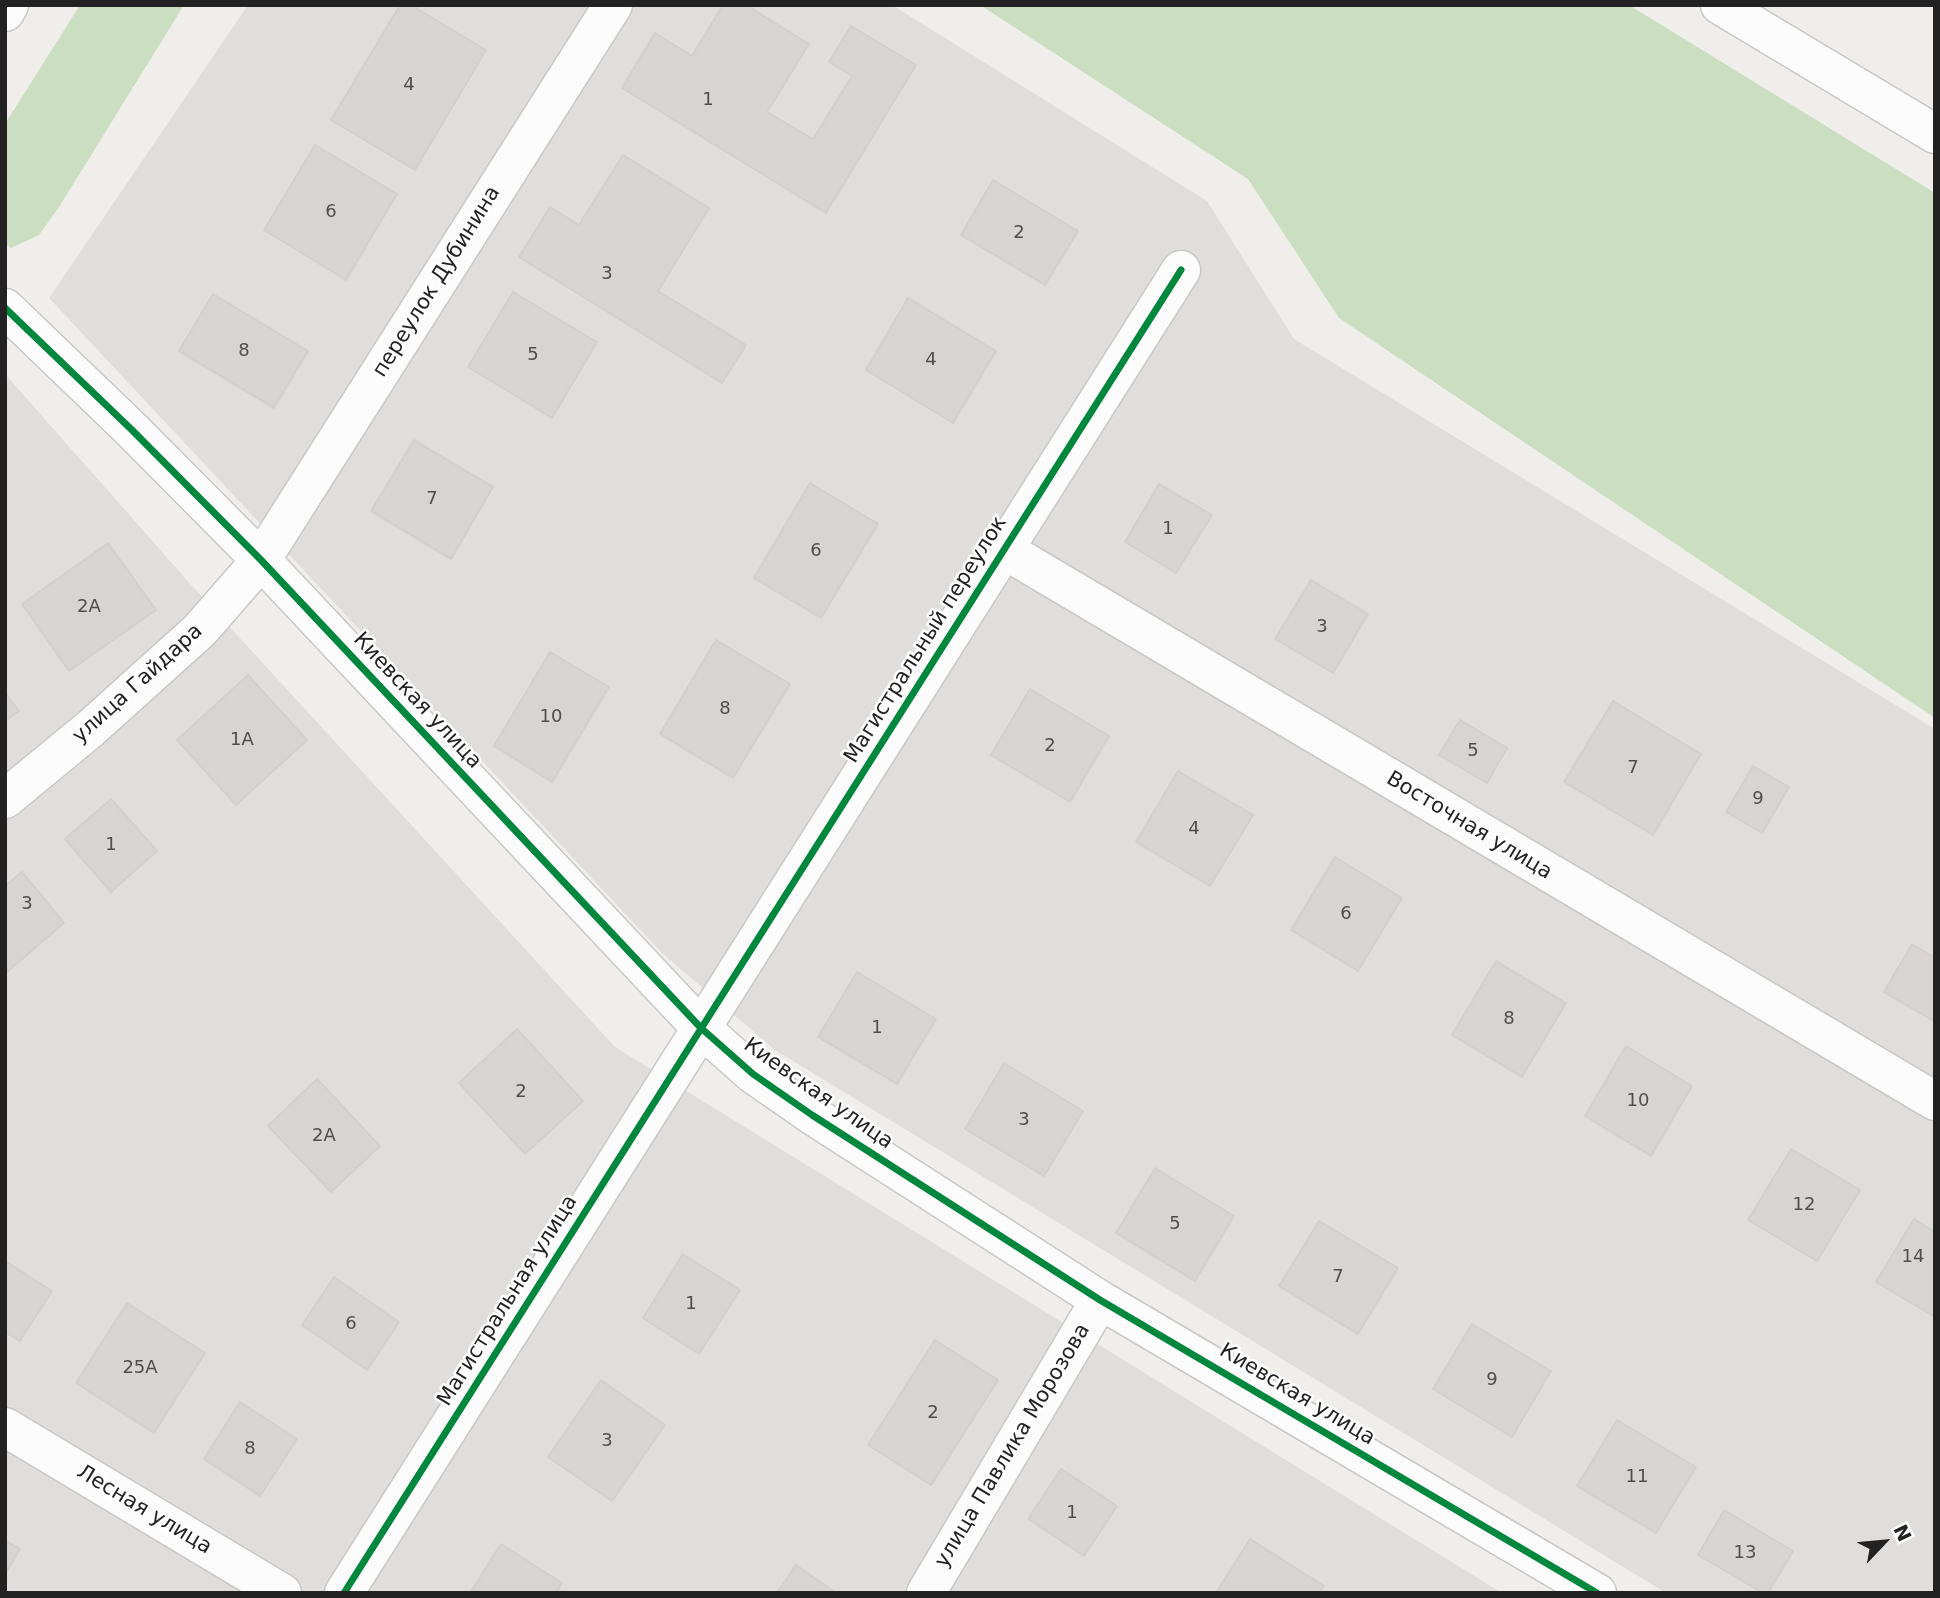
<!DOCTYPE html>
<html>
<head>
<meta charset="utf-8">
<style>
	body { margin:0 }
	#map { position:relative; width:1940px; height:1598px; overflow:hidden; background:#f0eeeb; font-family:"DejaVu Sans",sans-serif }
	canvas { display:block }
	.frame { position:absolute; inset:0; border:7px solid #222; pointer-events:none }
	.north { position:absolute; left:1849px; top:1507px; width:70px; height:70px; -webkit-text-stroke:5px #fff; paint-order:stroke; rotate:64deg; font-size:19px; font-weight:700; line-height:28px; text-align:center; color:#222 }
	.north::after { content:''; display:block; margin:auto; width:24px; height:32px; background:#222; clip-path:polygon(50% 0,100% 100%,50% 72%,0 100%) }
</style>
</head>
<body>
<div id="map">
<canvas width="1940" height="1598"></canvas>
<div class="frame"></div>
<div class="north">N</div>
</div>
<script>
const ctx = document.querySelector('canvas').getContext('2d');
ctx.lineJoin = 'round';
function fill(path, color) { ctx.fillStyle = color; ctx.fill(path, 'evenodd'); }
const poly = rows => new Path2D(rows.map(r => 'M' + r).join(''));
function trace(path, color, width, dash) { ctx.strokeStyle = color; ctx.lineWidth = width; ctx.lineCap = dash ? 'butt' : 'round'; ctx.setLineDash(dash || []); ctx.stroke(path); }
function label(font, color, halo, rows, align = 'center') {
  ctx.font = font + ' "DejaVu Sans",sans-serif'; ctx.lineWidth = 5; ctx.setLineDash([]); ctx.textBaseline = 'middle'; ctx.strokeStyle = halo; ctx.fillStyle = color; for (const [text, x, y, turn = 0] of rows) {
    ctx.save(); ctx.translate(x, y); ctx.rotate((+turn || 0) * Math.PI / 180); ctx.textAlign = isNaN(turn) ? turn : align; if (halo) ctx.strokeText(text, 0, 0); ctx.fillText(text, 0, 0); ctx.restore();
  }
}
const residential = poly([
	[248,5,892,5,1207,201,1294,339,1935,729,1935,1593,1666,1593,775,1050,662,953,49,298],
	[5,374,193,587,615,1047,1502,1593,5,1593]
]);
const forest = poly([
	[80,5,184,5,59,207,39,235,11,248,5,243,5,124],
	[980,5,1629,5,1935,193,1935,718,1339,318,1248,179]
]);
const building = poly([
	[400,5,411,5,486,50,415,170,331,120,400,5],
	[723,5,746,5,809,44,767,112,813,139,852,76,829,62,851,26,916,65,826,213,622,88,655,33,692,56,723,5],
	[315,145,397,194,346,280,264,230,315,145],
	[623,155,709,208,658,291,746,345,722,383,519,257,550,207,579,225,623,155],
	[993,180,1078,231,1045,285,961,235,993,180],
	[513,292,597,342,552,418,468,367,513,292],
	[213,294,308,351,274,408,179,351,213,294],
	[908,298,996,351,953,423,866,370,908,298],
	[414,440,493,487,451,559,371,511,414,440],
	[810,483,878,524,821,618,754,578,810,483],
	[1159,484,1212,515,1176,573,1125,542,1159,484],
	[108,543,156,610,69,671,22,604,108,543],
	[1311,580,1368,614,1333,673,1275,639,1311,580],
	[716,640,790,684,733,778,660,734,716,640],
	[550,652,609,687,552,782,494,746,550,652],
	[248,675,307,740,236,805,177,740,248,675],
	[1030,689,1109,736,1070,802,991,755,1030,689],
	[5,693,19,711,5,721,5,693],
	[1613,701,1701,754,1653,835,1564,782,1613,701],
	[1460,720,1507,748,1487,783,1439,755,1460,720],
	[1753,766,1789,787,1762,833,1726,812,1753,766],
	[1178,771,1253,815,1210,886,1136,842,1178,771],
	[111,799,157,851,111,892,65,839,111,799],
	[1335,857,1402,898,1358,971,1291,930,1335,857],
	[22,872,64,923,7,972,5,970,5,886,22,872],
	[1912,944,1935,958,1935,1016,1932,1020,1884,992,1912,944],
	[1496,961,1566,1003,1522,1077,1452,1035,1496,961],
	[857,972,936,1019,897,1084,818,1037,857,972],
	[517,1029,583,1101,525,1154,459,1083,517,1029],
	[1626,1046,1692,1086,1651,1156,1585,1116,1626,1046],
	[1004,1063,1083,1111,1044,1176,965,1129,1004,1063],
	[317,1079,380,1146,331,1192,268,1126,317,1079],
	[1791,1149,1860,1190,1817,1261,1748,1220,1791,1149],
	[1155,1168,1234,1216,1195,1281,1116,1233,1155,1168],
	[1914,1219,1935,1232,1935,1317,1876,1282,1914,1219],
	[1319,1221,1398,1268,1358,1334,1279,1286,1319,1221],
	[683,1254,740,1290,699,1354,643,1318,683,1254],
	[5,1261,52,1291,20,1341,5,1332,5,1261],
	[334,1277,399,1322,367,1370,302,1325,334,1277],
	[127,1303,205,1353,154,1433,76,1383,127,1303],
	[1472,1324,1551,1371,1512,1437,1433,1389,1472,1324],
	[935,1340,998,1380,931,1485,868,1445,935,1340],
	[601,1380,665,1425,612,1501,548,1457,601,1380],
	[240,1402,297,1439,260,1496,204,1459,240,1402],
	[1617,1420,1696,1467,1656,1533,1577,1486,1617,1420],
	[1061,1469,1117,1506,1084,1556,1028,1519,1061,1469],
	[1724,1510,1793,1551,1768,1593,1763,1593,1698,1555,1724,1510],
	[1250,1539,1324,1586,1319,1593,1216,1593,1250,1539],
	[5,1540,20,1549,5,1574,5,1540],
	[501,1544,562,1583,556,1593,470,1593,501,1544],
	[796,1565,836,1593,777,1593,796,1565]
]);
const minor = poly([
	[1720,5,1935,134],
	[5,12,9,5],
	[5,308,132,430,261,560,701,1028,753,1074,812,1115,1100,1300,1597,1593],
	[1003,549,1935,1101],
	[5,799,90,729,200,630,261,560,613,5],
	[5,1427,282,1593],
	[344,1593,1181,270],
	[926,1593,1100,1300]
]);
const cycleway = poly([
	[5,308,132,430,261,560,701,1028,753,1074,812,1115,1100,1300,1597,1593],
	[344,1593,1181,270]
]);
const numberNames = [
	["4",409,85],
	["1",708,100],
	["6",331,212],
	["2",1019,233],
	["3",607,274],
	["8",244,351],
	["5",533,355],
	["4",931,360],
	["7",432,499],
	["1",1168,529],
	["6",816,551],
	["2А",89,607],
	["3",1322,627],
	["8",725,709],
	["10",551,717],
	["1А",242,740],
	["2",1050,746],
	["5",1473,751],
	["7",1633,768],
	["9",1758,799],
	["4",1194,829],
	["1",111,845],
	["3",27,904],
	["6",1346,914],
	["8",1509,1019],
	["1",877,1028],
	["2",521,1092],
	["10",1638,1101],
	["3",1024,1120],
	["2А",324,1136],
	["12",1804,1205],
	["5",1175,1224],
	["14",1913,1257],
	["7",1338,1277],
	["1",691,1304],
	["6",351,1324],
	["25А",140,1368],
	["9",1492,1380],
	["2",933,1413],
	["3",607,1441],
	["8",250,1449],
	["11",1637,1477],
	["1",1072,1513],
	["13",1745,1553]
];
const streetNames = [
	["переулок Дубинина",437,282,-58],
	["Магистральный переулок",926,640,-58],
	["улица Гайдара",138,684,-42],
	["Киевская улица",417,701,47],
	["Восточная улица",1469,826,31],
	["Киевская улица",818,1094,35],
	["Магистральная улица",508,1301,-58],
	["Киевская улица",1297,1395,31],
	["улица Павлика Морозова",1013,1446,-59],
	["Лесная улица",144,1510,31]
];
fill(residential, '#dfdedc');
fill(forest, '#cbdec1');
fill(building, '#d7d4d2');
trace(building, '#d3d0cc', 2);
trace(minor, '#c9c8c7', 41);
trace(minor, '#fdfcfc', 38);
trace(cycleway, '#00873e', 7);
label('18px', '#4f4e4e', null, numberNames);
label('21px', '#222', '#fff', streetNames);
</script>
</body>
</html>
